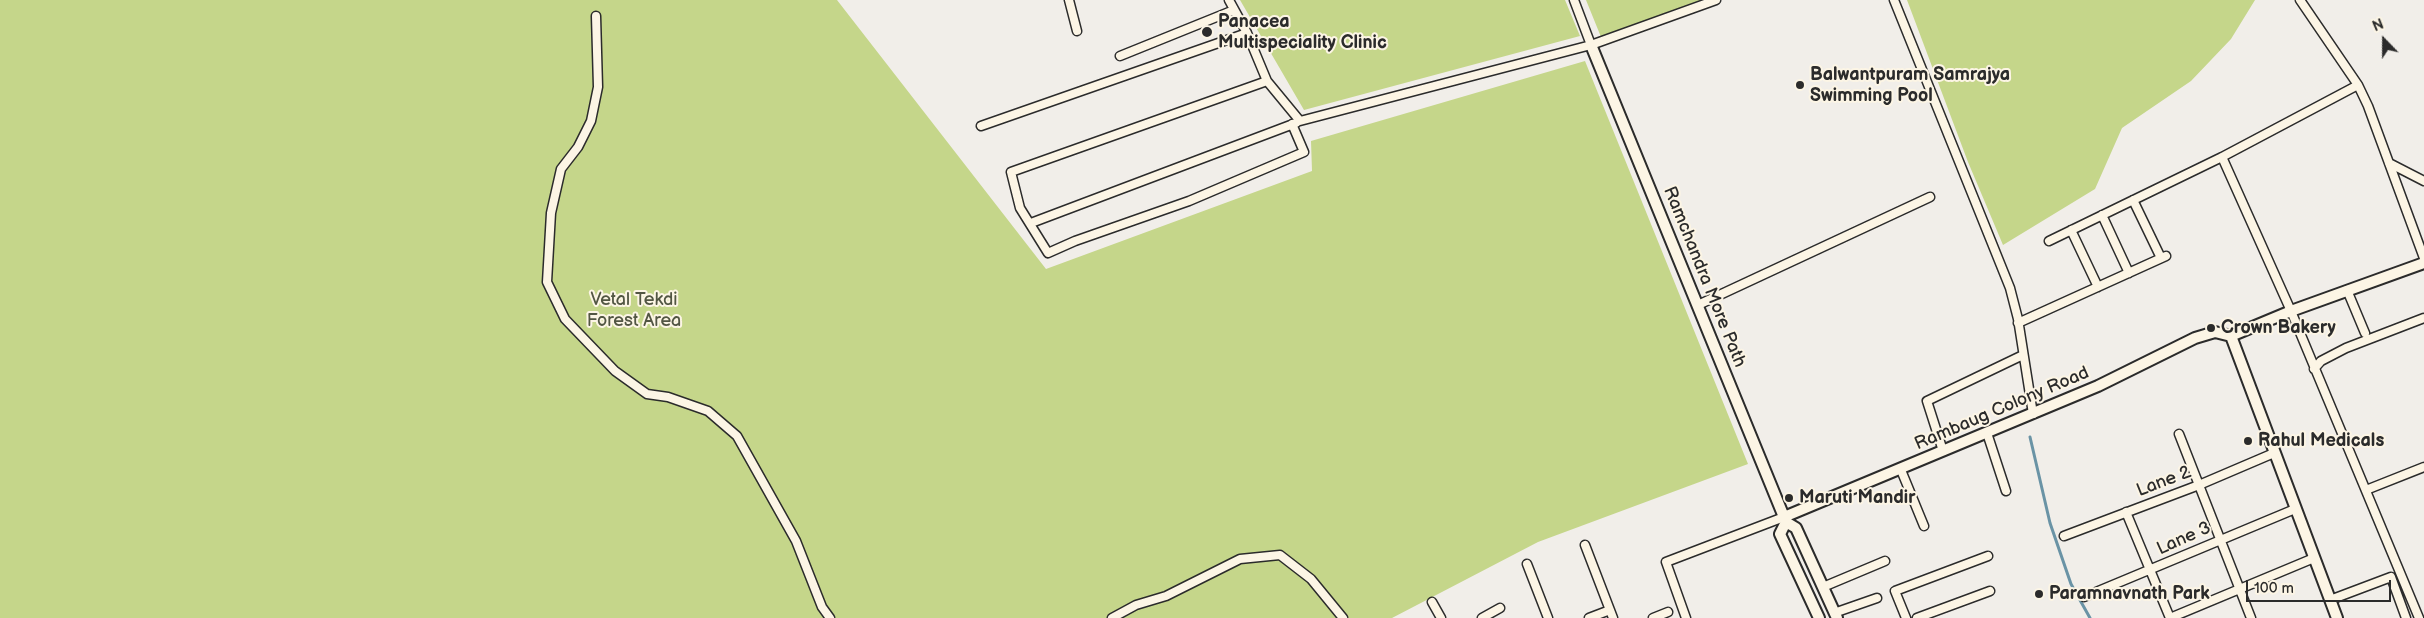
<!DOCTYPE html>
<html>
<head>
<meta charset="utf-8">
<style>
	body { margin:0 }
	#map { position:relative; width:2424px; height:618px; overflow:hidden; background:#f1eee9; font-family:"Balsamiq Sans",sans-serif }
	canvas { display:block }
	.north { position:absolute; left:2359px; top:15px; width:50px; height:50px; -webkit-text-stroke:4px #fcf5e5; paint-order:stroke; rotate:338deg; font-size:14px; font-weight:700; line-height:20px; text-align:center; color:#2b2b2b }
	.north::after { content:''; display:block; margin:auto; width:18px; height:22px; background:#2b2b2b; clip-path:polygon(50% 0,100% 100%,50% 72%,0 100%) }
	.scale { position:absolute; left:2246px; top:580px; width:145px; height:22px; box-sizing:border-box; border:2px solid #2b2b2b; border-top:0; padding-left:6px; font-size:15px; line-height:18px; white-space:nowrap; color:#2b2b2b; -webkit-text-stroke:4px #fcf5e5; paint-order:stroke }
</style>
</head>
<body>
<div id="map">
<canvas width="2424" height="618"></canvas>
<div class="north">N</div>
<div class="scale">100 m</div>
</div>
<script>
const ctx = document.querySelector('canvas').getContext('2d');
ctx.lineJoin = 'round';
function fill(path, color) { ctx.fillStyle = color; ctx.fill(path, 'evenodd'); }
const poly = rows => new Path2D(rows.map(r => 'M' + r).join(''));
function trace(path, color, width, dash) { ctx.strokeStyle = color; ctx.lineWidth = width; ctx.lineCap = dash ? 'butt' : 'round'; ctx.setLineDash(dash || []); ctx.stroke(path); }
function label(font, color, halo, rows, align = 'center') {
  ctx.font = font + ' "Balsamiq Sans",sans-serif'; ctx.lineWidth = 4; ctx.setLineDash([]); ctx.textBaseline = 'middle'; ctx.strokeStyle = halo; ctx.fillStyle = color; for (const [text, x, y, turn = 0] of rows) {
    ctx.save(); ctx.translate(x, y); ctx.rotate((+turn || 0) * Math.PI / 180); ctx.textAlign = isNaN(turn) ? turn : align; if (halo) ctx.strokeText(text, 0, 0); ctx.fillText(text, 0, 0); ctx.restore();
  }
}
const green = poly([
	[0,0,837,0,1046,269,1312,171,1311,141,1585,61,1748,464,1538,542,1392,618,0,618],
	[1240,0,1565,0,1580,36,1304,110],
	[1586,0,1707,0,1601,37],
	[1907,0,2255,0,2231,39,2191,81,2122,128,2095,189,2003,245,1968,162]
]);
const stream = poly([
	[2030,437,2050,523,2071,584,2090,618]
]);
const minor = poly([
	[1069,0,1077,31],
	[1229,0,1247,33,1267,81,1300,121,1591,45,1716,0],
	[1574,0,1591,45],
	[1894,0,2010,288,2018,319,2033,414],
	[2300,0,2358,85,2368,106,2424,258],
	[596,16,598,87,591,121,578,147,561,169,551,213,547,282,565,319,615,371,647,394,668,397,708,411,737,436,796,541,822,607,830,618],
	[1120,56,1234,10],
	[1267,81,1011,172,1020,208,1048,253,1075,241,1189,201,1304,152,1292,124],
	[981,126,1247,33],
	[2222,157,2291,311,2419,618],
	[2389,163,2424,181],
	[2133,200,2161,258],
	[2102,215,2129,273],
	[1031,223,1296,123],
	[2071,230,2098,287],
	[2049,241,2222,157,2358,85],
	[2347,290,2365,333],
	[1698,305,1930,197],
	[2018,323,2166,256],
	[2314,369,2321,361,2346,348,2424,318],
	[1987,433,2006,491],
	[2179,434,2251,618],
	[1943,451,1927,401,2023,355],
	[1901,470,1924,526],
	[2366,490,2424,467],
	[2126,512,2170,618],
	[2064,536,2199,485,2274,453],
	[1585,545,1613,618],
	[1527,564,1548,618],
	[1823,587,1885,561],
	[2084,597,2295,509],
	[2330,600,2391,577,2406,618],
	[1432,602,1441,618],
	[1834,613,1877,598],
	[1112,618,1136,605,1166,596,1240,559,1280,555,1311,579,1343,618],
	[1482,618,1500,608],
	[1589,618,1610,610],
	[1653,618,1668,612],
	[1686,618,1666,562,1784,517],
	[1906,618,1895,591,1988,556],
	[1917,618,1990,591],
	[2170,618,2314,558]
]);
const tertiary = poly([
	[1591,45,1784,517,1786,522,1796,528,1837,618],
	[2231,336,2337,618],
	[1784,517,2098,386,2195,338,2215,332,2231,336,2291,311,2424,263],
	[1786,522,1780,534,1819,618]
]);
const markers = [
	[1207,32,6,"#2b2b2b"],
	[1800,85,5,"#2b2b2b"],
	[2211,328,5,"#2b2b2b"],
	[2248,441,5,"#2b2b2b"],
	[1789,498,5,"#2b2b2b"],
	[2039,594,5,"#2b2b2b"]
];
const poiNames = [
	["Panacea",1218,22],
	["Multispeciality Clinic",1218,43],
	["Balwantpuram Samrajya",1810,75],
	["Swimming Pool",1810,96],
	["Crown Bakery",2221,328],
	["Rahul Medicals",2258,441],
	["Maruti Mandir",1799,498],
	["Paramnavnath Park",2049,594]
];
const streetNames = [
	["Ramchandra More Path",1704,277,68],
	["Rambaug Colony Road",2002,409,-23],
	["Lane 2",2164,482,-21],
	["Lane 3",2184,539,-24]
];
const parkNames = [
	["Vetal Tekdi",634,300],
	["Forest Area",634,321]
];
fill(green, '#c5d68a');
trace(stream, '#6a93a5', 3);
trace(minor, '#2b2b2b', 11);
trace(tertiary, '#2b2b2b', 14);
trace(minor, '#fcf5e5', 8);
trace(tertiary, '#fcf5e5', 10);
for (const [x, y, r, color] of markers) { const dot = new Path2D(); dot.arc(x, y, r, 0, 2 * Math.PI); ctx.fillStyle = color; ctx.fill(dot); trace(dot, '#fcf5e5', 2); }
label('bold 18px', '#2b2b2b', '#fcf5e5', poiNames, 'left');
label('18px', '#2b2b2b', '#fcf5e5', streetNames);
label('18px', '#525643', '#fcf5e5', parkNames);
</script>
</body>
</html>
